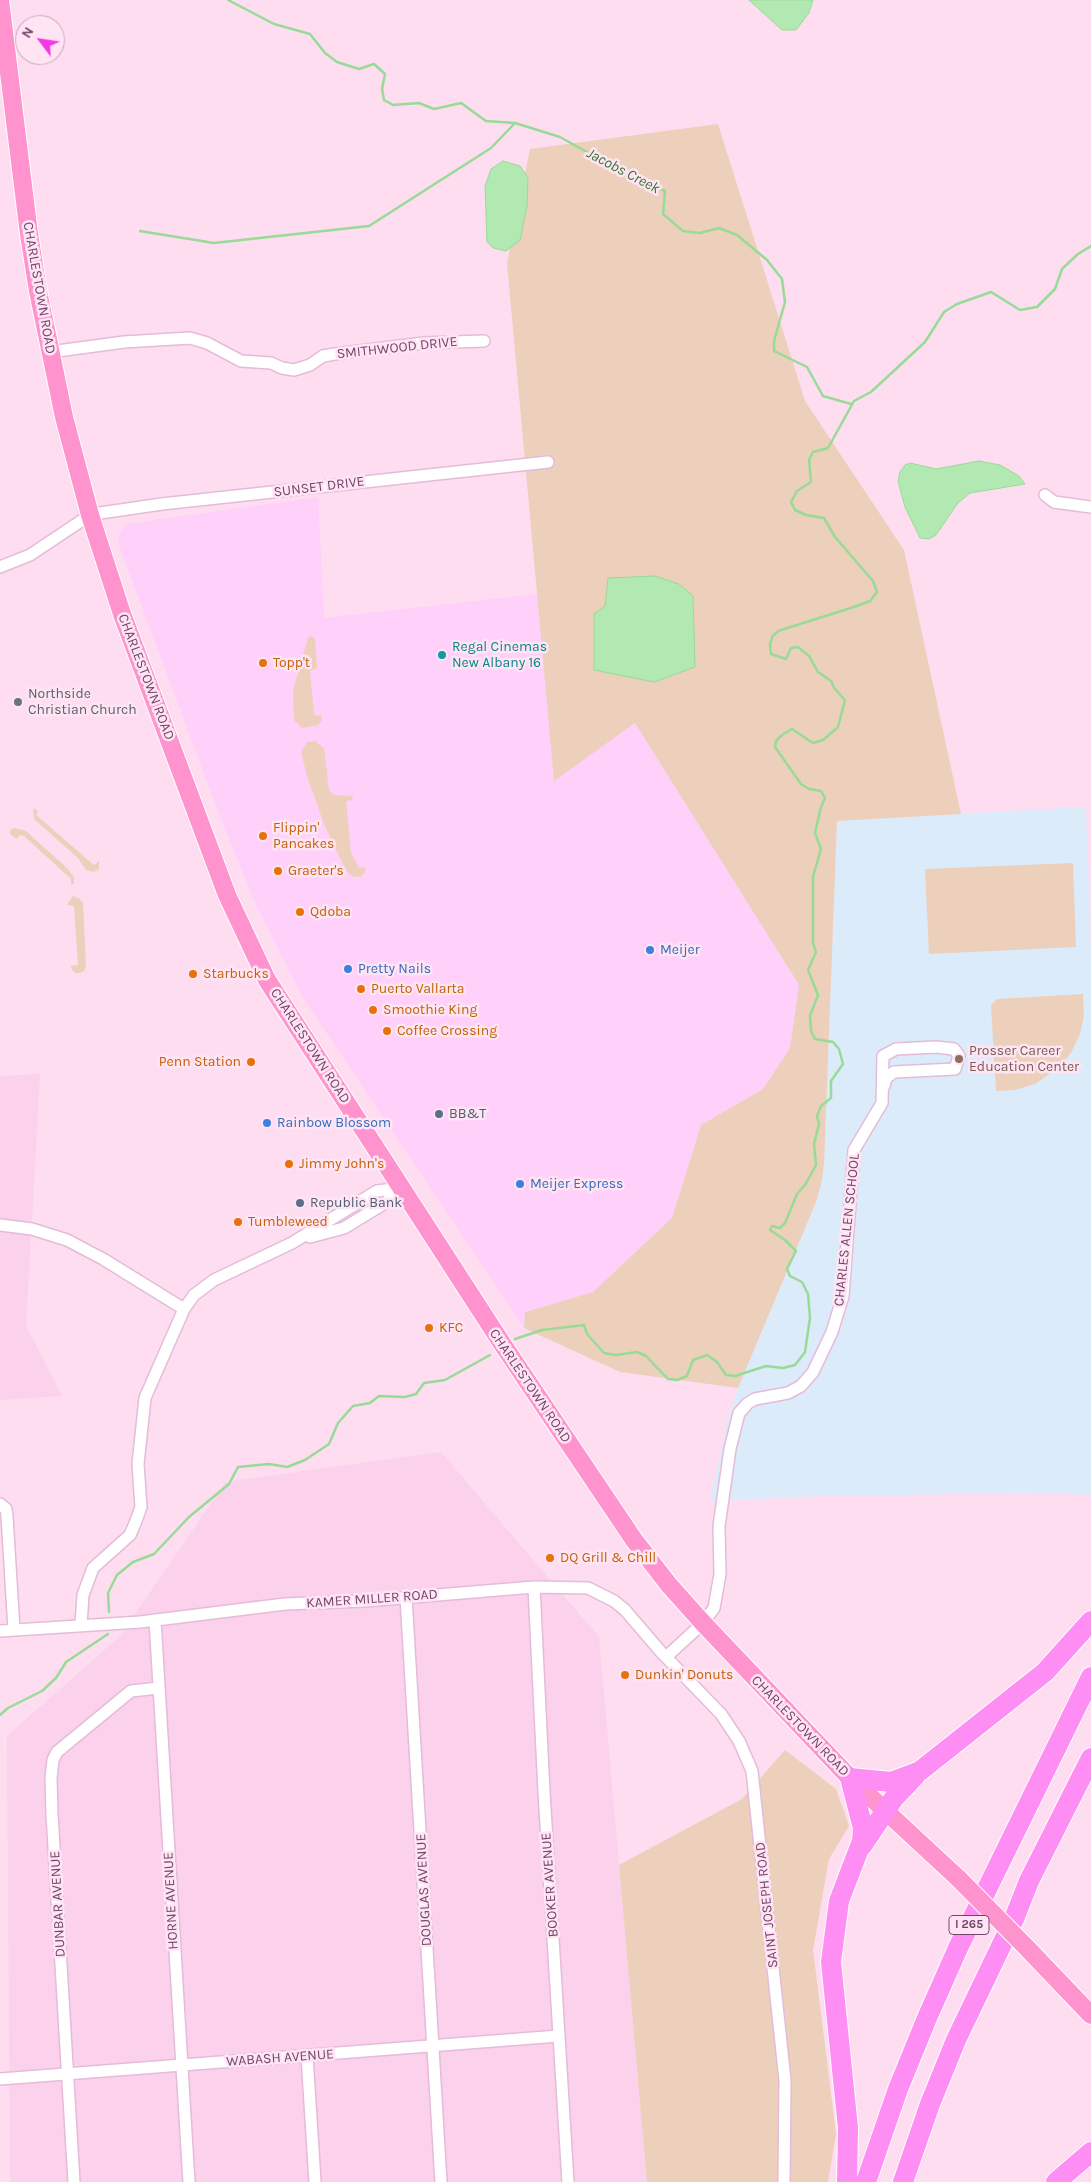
<!DOCTYPE html>
<html>
<head>
<meta charset="utf-8">
<style>
	body { margin:0 }
	#map { position:relative; width:1091px; height:2182px; overflow:hidden; background:#feddf0; font-family:Karla,sans-serif }
	canvas { display:block }
	.north { position:absolute; left:15px; top:15px; width:50px; height:50px; box-sizing:border-box; background:#ffe5f4; border:1px solid #c8a5be; border-radius:50%; rotate:301deg; font-size:14px; font-weight:700; line-height:20px; text-align:center; color:#75446c }
	.north::after { content:''; display:block; margin:auto; width:18px; height:22px; background:#f337e9; clip-path:polygon(50% 0,100% 100%,50% 72%,0 100%) }
</style>
</head>
<body>
<div id="map">
<canvas width="1091" height="2182"></canvas>
<div class="north">N</div>
</div>
<script>
const ctx = document.querySelector('canvas').getContext('2d');
ctx.lineJoin = 'round';
function fill(path, color) { ctx.fillStyle = color; ctx.fill(path, 'evenodd'); }
const poly = rows => new Path2D(rows.map(r => 'M' + r).join(''));
function trace(path, color, width, dash) { ctx.strokeStyle = color; ctx.lineWidth = width; ctx.lineCap = dash ? 'butt' : 'round'; ctx.setLineDash(dash || []); ctx.stroke(path); }
function label(font, color, halo, rows, align = 'center') {
  ctx.font = font + ' Karla,sans-serif'; ctx.lineWidth = 5; ctx.setLineDash([]); ctx.textBaseline = 'middle'; ctx.strokeStyle = halo; ctx.fillStyle = color; for (const [text, x, y, turn = 0] of rows) {
    ctx.save(); ctx.translate(x, y); ctx.rotate((+turn || 0) * Math.PI / 180); ctx.textAlign = isNaN(turn) ? turn : align; if (halo) ctx.strokeText(text, 0, 0); ctx.fillText(text, 0, 0); ctx.restore();
  }
}
const residential = poly([
	[40,1074,26,1326,62,1396,0,1400,0,1076],
	[441,1452,599,1637,647,2182,10,2182,7,1736,119,1637,226,1482]
]);
const commercial = poly([
	[318,497,324,618,537,594,554,780,635,723,799,985,790,1048,763,1089,701,1125,672,1218,593,1292,525,1312,524,1328,303,998,257,907,221,819,118,543,120,532,126,524]
]);
const education = poly([
	[1086,807,1091,954,1091,1495,1027,1493,824,1496,710,1501,727,1422,738,1388,816,1202,821,1185,824,1164,837,820]
]);
const green = poly([
	[718,124,805,401,904,550,961,814,837,821,824,1164,821,1185,816,1202,738,1388,620,1372,524,1328,525,1312,593,1292,672,1218,701,1125,763,1089,790,1048,799,985,635,723,554,781,507,263,530,149],
	[311,636,315,639,317,668,310,671,314,715,321,716,322,720,318,725,302,728,294,720,293,690,308,638],
	[315,741,324,748,329,790,334,795,353,796,352,800,346,801,351,852,359,868,366,867,365,872,360,877,354,877,348,873,337,852,324,824,307,776,301,752,307,742],
	[33,808,38,811,36,815,94,865,99,861,99,869,94,872,86,870,78,858,34,819],
	[15,828,26,831,67,868,74,877,74,884,71,884,71,879,24,836,21,835,16,839,10,834,10,830],
	[1073,863,1076,947,929,954,925,869],
	[73,896,80,899,83,903,86,965,84,971,80,973,75,973,71,968,71,966,78,965,74,906,67,905],
	[1083,994,1084,1016,1080,1034,1072,1051,1061,1066,1035,1084,1015,1090,996,1091,991,1005,997,999],
	[785,1750,836,1789,849,1826,829,1859,813,1950,836,2134,828,2182,647,2182,619,1865,742,1799]
]);
const water = poly([
	[749,0,813,0,809,13,796,30,782,30,749,0],
	[503,161,520,166,528,178,527,206,520,240,506,251,493,248,487,242,485,186,491,169,503,161],
	[979,461,1000,465,1019,476,1025,484,970,493,958,503,936,535,929,539,920,538,905,507,898,481,900,472,905,465,910,463,936,469,979,461],
	[655,576,679,584,693,596,695,667,654,682,594,670,594,614,605,606,608,578,655,576]
]);
const stream = poly([
	[228,0,274,24,310,34,325,53,337,62,359,69,374,64,385,74,382,89,384,100,393,105,419,103,434,109,461,103,486,121,515,123,560,137,628,175,665,191,663,214,683,231,700,233,719,228,737,235,767,260,782,279,785,302,774,341,774,351,807,367,823,396,851,404],
	[140,231,214,243,369,226,491,148,515,123],
	[515,1339,542,1330,584,1325,587,1334,604,1353,616,1355,637,1352,646,1356,668,1379,677,1380,687,1376,693,1360,707,1355,717,1362,726,1375,735,1376,766,1366,783,1368,795,1365,805,1352,810,1318,808,1294,802,1282,790,1276,787,1269,796,1251,785,1240,770,1230,772,1226,780,1228,785,1223,797,1194,805,1185,816,1165,814,1144,819,1124,817,1116,821,1106,831,1098,831,1081,843,1064,839,1049,833,1042,815,1039,811,1031,810,1016,818,995,808,970,816,952,813,943,813,877,821,849,815,833,821,807,825,798,821,791,809,789,801,784,775,747,776,741,782,735,792,729,813,743,823,740,838,727,845,700,834,688,831,681,818,672,809,656,798,647,791,648,786,659,771,654,770,645,772,637,778,631,854,607,870,601,877,592,873,581,835,537,824,518,806,515,795,510,791,502,797,491,811,482,809,460,813,452,828,448,854,401,871,392,925,342,944,312,957,304,991,292,1020,310,1037,307,1055,289,1062,269,1078,254,1091,246],
	[109,1612,108,1593,117,1575,133,1562,154,1554,189,1517,229,1484,238,1467,269,1464,287,1467,305,1460,329,1444,338,1423,353,1406,370,1403,379,1396,405,1397,416,1394,424,1383,445,1380,490,1355],
	[0,1715,8,1708,42,1691,56,1678,66,1662,108,1634]
]);
const minor = poly([
	[50,352,124,342,190,338,207,343,241,361,271,363,282,368,294,370,310,365,323,356,335,354,424,343,484,341],
	[1045,495,1054,502,1091,507],
	[0,567,30,555,90,515,100,513,162,504,548,462],
	[0,1225,32,1229,67,1240,103,1259,184,1309,194,1295,214,1280,292,1243,377,1191,402,1188],
	[310,1237,344,1228,385,1203,402,1188],
	[0,1504,6,1509,7,1516,14,1630],
	[534,1587,544,1792,568,2182],
	[406,1597,441,2182],
	[155,1620,189,2182],
	[81,1625,83,1595,93,1568,130,1535,136,1521,141,1507,138,1464,145,1398,184,1309],
	[0,1631,140,1622,285,1604,365,1601,534,1587,588,1588,614,1601,625,1610,661,1652,721,1714,739,1741,752,1771,785,2080,784,2182],
	[666,1657,703,1623,714,1608,720,1574,719,1526,730,1449,739,1413,748,1403,755,1399,788,1393,801,1386,813,1372,832,1332,843,1296,854,1150,882,1103,883,1056,896,1049,936,1047,954,1049,959,1056,955,1069,894,1072,886,1078,884,1086],
	[307,2056,315,2182],
	[0,2079,559,2036],
	[74,2182,52,1814,51,1778,53,1760,57,1752,131,1691,159,1688]
]);
const primary = poly([
	[0,0,29,234,38,291,64,417,90,515,122,614,227,895,267,980,503,1345,634,1540,669,1585,703,1623,850,1778,959,1879],
	[1027,1948,1091,2015]
]);
const motorway = poly([
	[862,1846,894,1798,915,1776],
	[847,2182,848,2128,831,1962,839,1901,862,1841,863,1828,850,1778,891,1782,920,1771,1045,1672,1091,1621],
	[866,2182,898,2089,927,2018,958,1948,1091,1677],
	[903,2182,930,2104,956,2040,1014,1919,1029,1881,1091,1758],
	[1056,2182,1091,2152]
]);
const primaryBridge = poly([
	[959,1879,1027,1948]
]);
const markers = [
	[442,655,5,"#0f9aa8"],
	[263,663,5,"#e8710a"],
	[18,702,5,"#6b7280"],
	[263,836,5,"#e8710a"],
	[278,871,5,"#e8710a"],
	[300,912,5,"#e8710a"],
	[650,950,5,"#3f7fe0"],
	[348,969,5,"#3f7fe0"],
	[193,974,5,"#e8710a"],
	[361,989,5,"#e8710a"],
	[373,1010,5,"#e8710a"],
	[387,1031,5,"#e8710a"],
	[959,1059,5,"#8d6e63"],
	[251,1062,5,"#e8710a"],
	[439,1114,5,"#5c6f8a"],
	[267,1123,5,"#3f7fe0"],
	[289,1164,5,"#e8710a"],
	[520,1184,5,"#3f7fe0"],
	[300,1203,5,"#5c6f8a"],
	[238,1222,5,"#e8710a"],
	[429,1328,5,"#e8710a"],
	[550,1558,5,"#e8710a"],
	[625,1675,5,"#e8710a"]
];
const shields = [
	[969,1925,40]
];
const shieldNames = [
	["I 265",969,1925]
];
const streetNames = [
	["CHARLESTOWN ROAD",39,288,80],
	["SMITHWOOD DRIVE",397,348,-6],
	["SUNSET DRIVE",319,487,-7],
	["CHARLESTOWN ROAD",146,677,69],
	["CHARLESTOWN ROAD",310,1046,57],
	["CHARLES ALLEN SCHOOL",847,1230,-84],
	["CHARLESTOWN ROAD",530,1386,56],
	["KAMER MILLER ROAD",372,1599,-4],
	["CHARLESTOWN ROAD",800,1726,46],
	["BOOKER AVENUE",550,1885,-94],
	["DOUGLAS AVENUE",424,1890,-93],
	["HORNE AVENUE",171,1901,-93],
	["DUNBAR AVENUE",58,1904,-93],
	["SAINT JOSEPH ROAD",767,1905,-96],
	["WABASH AVENUE",280,2058,-4]
];
const cultureNames = [
	["Regal Cinemas",452,647],
	["New Albany 16",452,663]
];
const foodNames = [
	["Topp't",273,663],
	["Flippin'",273,828],
	["Pancakes",273,844],
	["Graeter's",288,871],
	["Qdoba",310,912],
	["Starbucks",203,974],
	["Puerto Vallarta",371,989],
	["Smoothie King",383,1010],
	["Coffee Crossing",397,1031],
	["Penn Station",241,1062,"right"],
	["Jimmy John's",299,1164],
	["Tumbleweed",248,1222],
	["KFC",439,1328],
	["DQ Grill & Chill",560,1558],
	["Dunkin' Donuts",635,1675]
];
const worshipNames = [
	["Northside",28,694],
	["Christian Church",28,710]
];
const shopNames = [
	["Meijer",660,950],
	["Pretty Nails",358,969],
	["Rainbow Blossom",277,1123],
	["Meijer Express",530,1184]
];
const educationNames = [
	["Prosser Career",969,1051],
	["Education Center",969,1067]
];
const serviceNames = [
	["BB&T",449,1114],
	["Republic Bank",310,1203]
];
const waterNames = [
	["Jacobs Creek",623,171,28]
];
fill(residential, '#fbd1eb');
fill(commercial, '#ffd0f9');
fill(education, '#dbebfa');
fill(green, '#ecd0bb');
fill(water, '#b2e8b1');
trace(water, '#98db96', 1);
trace(stream, '#98db96', 2.5);
trace(minor, '#e4bcd9', 14);
trace(primary, '#fff', 20);
trace(motorway, '#fff', 22);
trace(minor, '#fff', 11);
trace(primary, '#ff93ce', 18);
trace(motorway, '#fe8ef4', 20);
trace(primaryBridge, '#fff', 20, []);
trace(primaryBridge, '#ff93ce', 18);
for (const [x, y, r, color] of markers) { const dot = new Path2D(); dot.arc(x, y, r, 0, 2 * Math.PI); ctx.fillStyle = color; ctx.fill(dot); trace(dot, '#ffe5f4', 2); }
for (const [x, y, w] of shields) { const box = new Path2D(); box.roundRect(x - w / 2, y - 9.5, w, 19, 4); ctx.fillStyle = '#ffe5f4'; ctx.fill(box); trace(box, '#75446c', 1); }
label('bold 12px', '#75446c', null, shieldNames);
label('14px', '#75446c', '#ffe5f4', streetNames);
label('14px', '#0d838f', '#ffe5f4', cultureNames, 'left');
label('14px', '#c56008', '#ffe5f4', foodNames, 'left');
label('14px', '#5b616d', '#ffe5f4', worshipNames, 'left');
label('14px', '#366cbe', '#ffe5f4', shopNames, 'left');
label('14px', '#785e54', '#ffe5f4', educationNames, 'left');
label('14px', '#4e5e75', '#ffe5f4', serviceNames, 'left');
label('italic 15px', '#357635', '#ffe5f4', waterNames);
</script>
</body>
</html>
